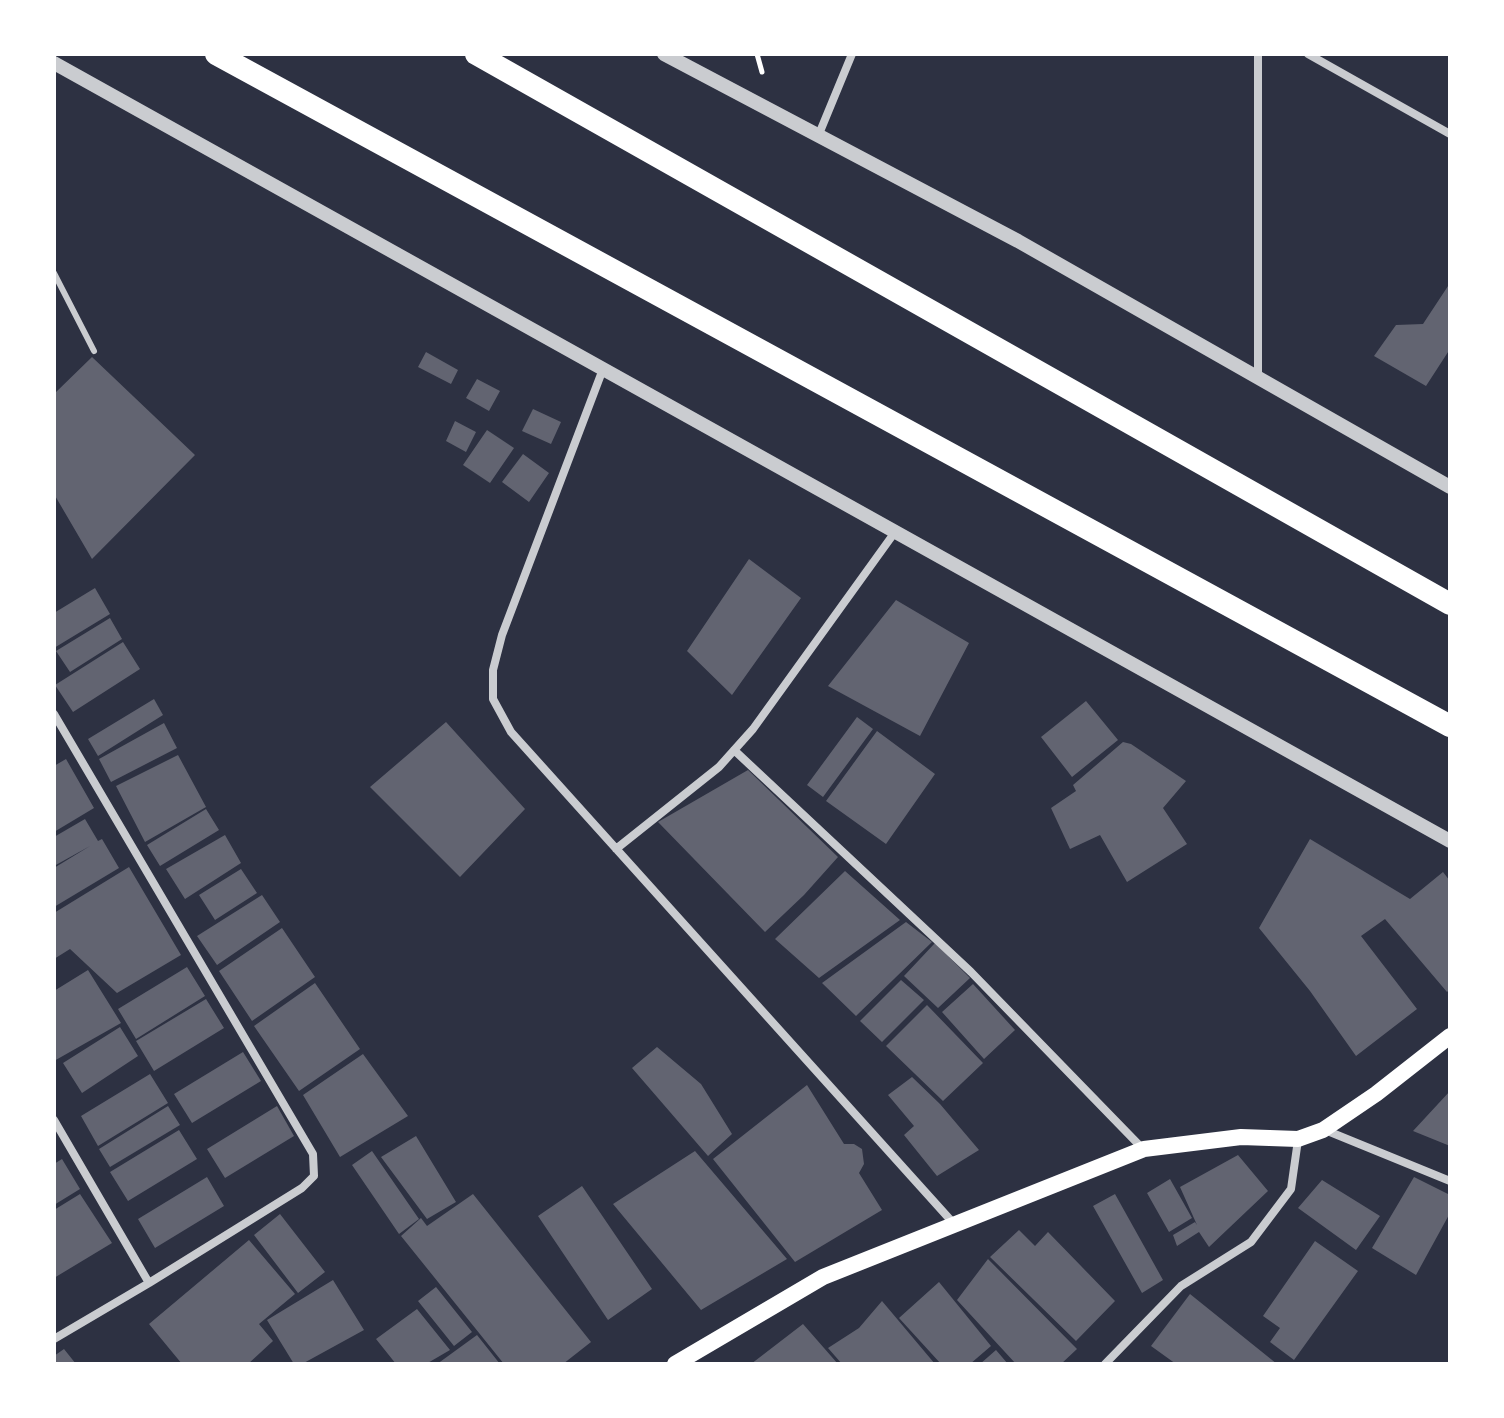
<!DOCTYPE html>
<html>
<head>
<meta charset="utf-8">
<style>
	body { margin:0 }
	#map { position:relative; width:1504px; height:1418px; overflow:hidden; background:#2d3142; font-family:Poppins,sans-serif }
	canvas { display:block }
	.frame { position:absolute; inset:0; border:56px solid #fff; pointer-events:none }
</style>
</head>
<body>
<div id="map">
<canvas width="1504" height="1418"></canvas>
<div class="frame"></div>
</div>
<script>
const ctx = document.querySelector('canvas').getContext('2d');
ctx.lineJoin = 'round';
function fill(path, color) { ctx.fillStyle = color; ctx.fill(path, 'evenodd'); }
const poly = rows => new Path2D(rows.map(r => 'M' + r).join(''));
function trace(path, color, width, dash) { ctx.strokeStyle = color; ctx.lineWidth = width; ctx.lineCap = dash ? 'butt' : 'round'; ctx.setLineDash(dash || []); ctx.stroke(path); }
const building = poly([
	[1450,283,1450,349,1426,386,1374,356,1396,325,1423,324],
	[426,352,458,370,451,384,418,367],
	[92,357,195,455,92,559,54,494,54,394],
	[477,379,500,391,489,411,466,398],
	[533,409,561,422,551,444,522,431],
	[455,421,476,432,466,452,446,441],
	[487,430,514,448,490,483,463,465],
	[523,454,549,473,529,502,502,482],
	[749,559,801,598,732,695,687,651],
	[95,588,110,614,54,648,54,613],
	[896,600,969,643,920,736,828,686],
	[110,618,122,639,70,672,56,651],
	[123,642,140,669,73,712,55,685],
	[154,699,163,715,98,756,88,739],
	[1086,701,1118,740,1072,777,1041,737],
	[857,717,873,729,823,797,807,785],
	[446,722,525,809,460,877,370,787],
	[164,723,177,748,111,782,99,759],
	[877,731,935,774,886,844,826,801],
	[1123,742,1131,744,1186,781,1163,808,1187,844,1127,882,1100,835,1070,849,1051,808,1076,791,1073,785],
	[178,755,206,807,145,842,116,786],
	[66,759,94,808,54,832,54,766],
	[748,770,838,857,804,895,765,932,658,822],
	[206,809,219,830,160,866,147,845],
	[85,819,98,841,102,839,119,868,54,907,54,868,90,846,54,866,54,837],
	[225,835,241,863,185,899,166,869],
	[1310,839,1410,899,1443,872,1450,881,1450,989,1447,992,1385,919,1361,936,1417,1009,1356,1056,1310,991,1259,928],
	[129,867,181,955,117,993,70,949,54,959,54,913],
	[241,869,257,893,215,920,199,895],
	[845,871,900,920,819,978,775,939],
	[262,895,280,922,217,965,197,936],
	[906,922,932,942,856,1016,822,983],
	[282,928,315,977,252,1021,219,971],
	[935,943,970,978,938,1008,904,976],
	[187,967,205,996,136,1039,118,1009],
	[88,970,121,1023,54,1061,54,991],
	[901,980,924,1000,882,1042,860,1021],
	[315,983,360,1049,299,1091,254,1026],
	[973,984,1015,1030,984,1059,942,1012],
	[206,999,224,1028,154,1071,136,1041],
	[927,1005,983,1063,943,1101,886,1046],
	[120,1027,138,1056,82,1093,63,1063],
	[657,1047,701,1084,732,1134,708,1156,632,1068],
	[243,1052,261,1081,192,1123,174,1094],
	[363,1054,408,1116,340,1157,303,1095],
	[150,1074,168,1103,98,1146,81,1116],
	[912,1077,940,1104,979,1150,937,1176,904,1135,914,1126,888,1095],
	[807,1085,844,1144,854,1144,862,1149,864,1164,859,1173,882,1210,795,1262,713,1159],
	[1450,1091,1450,1146,1413,1131],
	[168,1106,180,1125,110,1167,99,1149],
	[277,1106,294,1136,225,1178,207,1149],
	[179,1130,197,1159,128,1201,110,1172],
	[416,1136,456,1202,427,1219,381,1157],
	[372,1151,419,1219,399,1234,352,1165],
	[695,1151,787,1259,701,1310,613,1204],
	[1238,1155,1268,1191,1209,1247,1199,1232,1177,1246,1173,1235,1195,1222,1197,1225,1180,1187],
	[62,1159,80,1189,54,1205,54,1164],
	[207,1177,224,1206,155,1248,138,1219],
	[1414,1177,1450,1195,1450,1213,1416,1275,1372,1248],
	[1170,1179,1192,1218,1169,1232,1147,1193],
	[1322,1180,1380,1216,1356,1250,1298,1208],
	[582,1186,652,1289,608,1320,538,1216],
	[80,1194,112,1243,54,1278,54,1210],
	[473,1194,591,1342,563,1364,504,1364,401,1236,421,1218,427,1226],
	[1115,1194,1163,1280,1142,1293,1093,1206],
	[280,1214,325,1272,298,1293,254,1235],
	[1019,1230,1035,1246,1048,1232,1115,1301,1076,1341,990,1257],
	[249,1240,295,1294,259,1324,273,1341,248,1364,182,1364,149,1324],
	[1315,1241,1358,1271,1294,1360,1270,1342,1280,1328,1263,1316],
	[988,1259,1077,1349,1061,1364,1016,1364,957,1300],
	[333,1280,364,1330,302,1364,294,1364,267,1320],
	[939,1282,991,1346,970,1364,941,1364,899,1318],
	[436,1287,472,1332,454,1346,418,1301],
	[1190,1294,1277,1364,1176,1364,1151,1346],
	[882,1301,935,1364,842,1364,828,1348,859,1328],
	[417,1309,450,1350,426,1364,396,1364,376,1339],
	[803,1324,838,1364,751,1364],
	[477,1335,500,1364,437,1364,444,1359],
	[64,1349,76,1364,54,1364,54,1356],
	[996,1350,1008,1364,980,1364]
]);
const path = poly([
	[757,54,762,72]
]);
const service = poly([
	[54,273,94,351]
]);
const minor = poly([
	[1258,54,1258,378],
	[1308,54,1450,134],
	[819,134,852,54],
	[603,369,502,635,493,670,493,699,511,732,955,1225],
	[54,714,313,1154,314,1176,302,1188,149,1283],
	[734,750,971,972,1143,1149],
	[616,849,719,767,753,729,895,532],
	[54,1120,149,1283,54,1339],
	[1325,1130,1450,1181],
	[1105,1364,1181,1286,1251,1242,1291,1189,1298,1140]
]);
const tertiary = poly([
	[664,54,1018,241,1450,487],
	[54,63,1450,841]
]);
const secondary = poly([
	[675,1364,823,1277,1144,1149,1241,1137,1298,1139,1323,1130,1376,1094,1450,1036]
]);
const trunk = poly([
	[216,54,1450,726],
	[476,54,1450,604]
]);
fill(building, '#626471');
trace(path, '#fff', 5);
trace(service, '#caccd0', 6);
trace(minor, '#caccd0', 8);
trace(tertiary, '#caccd0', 14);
trace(secondary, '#fff', 16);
trace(trunk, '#fff', 22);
</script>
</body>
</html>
